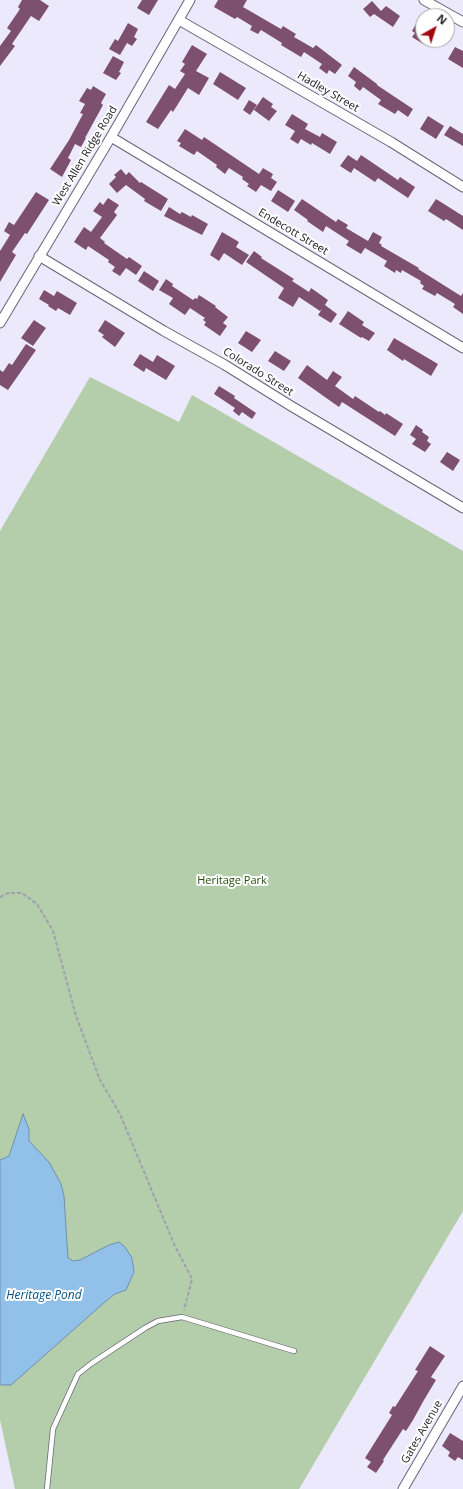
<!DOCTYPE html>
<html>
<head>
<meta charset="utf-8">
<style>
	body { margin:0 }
	#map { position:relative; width:463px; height:1489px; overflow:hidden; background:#ece9fd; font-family:"Open Sans",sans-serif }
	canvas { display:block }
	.north { position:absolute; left:415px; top:8px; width:40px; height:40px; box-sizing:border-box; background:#fff; border:1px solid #a7a6a9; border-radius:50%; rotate:39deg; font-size:11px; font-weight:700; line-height:16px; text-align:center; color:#222128 }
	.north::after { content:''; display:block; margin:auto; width:14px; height:18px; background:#a2080d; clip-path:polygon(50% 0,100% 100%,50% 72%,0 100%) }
</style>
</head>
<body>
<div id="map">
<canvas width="463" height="1489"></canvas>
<div class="north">N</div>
</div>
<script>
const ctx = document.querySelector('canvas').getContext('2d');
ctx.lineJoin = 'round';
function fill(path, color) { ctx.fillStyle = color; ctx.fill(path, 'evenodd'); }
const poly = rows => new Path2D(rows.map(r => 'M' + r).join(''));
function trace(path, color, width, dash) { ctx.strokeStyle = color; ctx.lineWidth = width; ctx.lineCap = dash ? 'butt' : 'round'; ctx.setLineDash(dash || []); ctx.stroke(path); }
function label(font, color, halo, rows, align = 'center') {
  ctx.font = font + ' "Open Sans",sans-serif'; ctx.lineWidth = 4; ctx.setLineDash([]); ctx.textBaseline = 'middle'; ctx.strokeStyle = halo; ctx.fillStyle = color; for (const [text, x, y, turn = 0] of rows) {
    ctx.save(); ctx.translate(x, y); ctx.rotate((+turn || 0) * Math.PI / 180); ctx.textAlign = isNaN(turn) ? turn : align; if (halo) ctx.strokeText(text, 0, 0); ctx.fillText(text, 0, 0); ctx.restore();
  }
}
const green = poly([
	[90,377,179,422,192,395,463,551,463,1211,299,1489,15,1489,0,1420,0,531]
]);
const water = poly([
	[23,1114,29,1129,29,1141,49,1162,61,1184,64,1196,68,1258,73,1261,80,1260,109,1245,119,1242,125,1247,132,1258,134,1272,126,1290,115,1294,106,1301,11,1385,2,1385,0,1384,0,1160,9,1156,23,1114]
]);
const building = poly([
	[22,0,40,0,49,6,39,21,31,16,12,44,15,46,0,66,0,46,11,31,7,28,20,9,18,7],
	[142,0,158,0,149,15,137,8],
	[218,0,247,0,243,7,281,29,283,26,296,34,294,37,313,48,316,45,342,65,335,74,329,70,327,74,319,68,322,64,304,52,301,57,281,45,282,43,261,30,258,34,250,30,252,26,237,17,235,19,214,7],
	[372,1,381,11,386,6,400,16,393,27,374,14,370,17,363,9],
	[423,20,423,44,412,37,415,33,412,31,416,24,420,26],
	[128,23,138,29,134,37,137,39,132,46,127,43,120,55,109,49,115,39,118,41],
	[192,45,207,54,196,71,209,78,199,95,188,88,173,112,171,110,158,129,146,122,169,85,175,89,185,74,180,71,185,64,182,62],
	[455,47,463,51,463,68,448,59],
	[113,56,124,62,119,72,121,73,116,80,103,73],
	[354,67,377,84,377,85,413,109,408,117,398,110,395,114,378,104,381,100,363,87,360,91,354,86,356,82,348,76],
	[220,72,246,88,238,100,213,84],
	[93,86,106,94,101,103,103,105,85,138,86,138,81,147,75,144,68,158,71,160,62,177,50,169,69,140,83,114,80,113,85,104,79,101,87,88,91,90],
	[263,97,273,104,271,107,277,111,269,121,254,110],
	[249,100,257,105,250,115,243,110],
	[292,114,308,124,305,129,320,137,322,133,337,142,330,154,312,143,311,145,301,139,298,144,290,139,295,131,285,125],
	[428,116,444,126,436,139,420,129],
	[450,126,463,134,463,146,444,135],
	[185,129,202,140,204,137,259,174,263,168,273,174,271,178,277,182,271,191,261,185,256,192,247,186,249,184,242,179,243,177,229,168,225,174,216,167,217,165,197,151,194,155,179,146,181,143,177,141],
	[348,155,357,161,361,155,398,180,400,177,415,187,408,198,378,178,375,182,354,168,351,173,340,166],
	[121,169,126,175,129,172,140,183,141,182,168,199,161,211,144,201,145,199,126,185,117,193,109,184,116,177,114,175],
	[278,190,295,201,288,212,271,201],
	[36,192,49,200,27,234,25,233,12,252,16,255,0,282,0,251,10,235,4,231,9,222,14,225],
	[108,198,119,205,114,212,117,215,100,238,105,242,104,243,127,259,129,257,142,266,136,275,126,268,120,276,112,271,115,267,108,262,109,260,88,246,86,250,74,242,84,227,91,232,102,217,93,211,100,202,103,205],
	[302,199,336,222,338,219,348,225,346,228,368,241,373,232,382,237,379,243,382,245,381,246,419,268,418,269,461,296,463,293,463,314,453,307,455,304,437,293,435,296,422,289,424,286,420,283,421,281,402,270,401,273,396,270,395,273,384,266,387,261,365,248,361,254,346,245,349,241,326,226,323,232,307,221,308,220,294,210],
	[436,199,463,216,463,230,446,219,444,221,428,211],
	[169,207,180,214,182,212,191,217,192,215,208,224,202,235,164,216],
	[222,232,239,242,236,247,249,255,242,265,224,253,219,261,210,255],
	[254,251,262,257,261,258,294,279,292,281,309,292,311,288,328,300,325,305,337,314,331,323,318,315,322,309,320,311,299,297,293,307,278,298,284,288,246,262],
	[144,271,159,281,153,291,138,281],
	[166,279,173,284,172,286,193,300,195,298,197,299,199,295,216,306,215,307,228,317,223,323,227,326,220,336,204,325,206,322,203,320,205,318,190,308,185,315,169,304,173,298,159,290],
	[44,290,54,296,57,291,77,303,70,315,58,308,56,311,48,306,49,305,39,299],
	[348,311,364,322,362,325,375,333,369,341,362,337,361,338,339,324],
	[34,320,46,328,33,346,21,338],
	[105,320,125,333,115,347,102,337,104,335,98,331],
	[246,331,261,340,252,352,238,343],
	[394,338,438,364,431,376,404,359,403,361,387,350],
	[26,344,36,350,8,390,0,385,0,370,3,372,9,363,12,365],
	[275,351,291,361,284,371,268,361],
	[140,354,153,362,157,355,175,366,166,380,146,368,144,372,133,365],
	[307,365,327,380,333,371,342,377,335,386,353,399,355,396,379,412,380,411,385,415,386,413,403,424,395,436,342,402,339,407,298,378],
	[219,386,235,396,234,398,256,413,252,419,242,412,239,416,233,411,235,408,214,394],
	[416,425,423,430,422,432,429,437,427,441,431,444,425,452,412,444,416,439,410,435],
	[447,452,460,460,453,471,440,462],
	[430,1346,445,1356,431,1377,436,1380,424,1400,413,1420,406,1431,403,1429,383,1460,384,1461,376,1473,367,1467,371,1462,365,1458,392,1415,389,1413,393,1406,395,1407,418,1371,415,1370],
	[450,1433,463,1441,463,1460,458,1457,455,1461,448,1456,450,1452,442,1446]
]);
const path = poly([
	[0,897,8,893,22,893,37,904,53,931,76,1016,100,1080,120,1114,174,1244,192,1279,184,1310]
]);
const service = poly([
	[47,1489,53,1429,78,1374,92,1363,145,1328,158,1321,182,1317,294,1351]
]);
const minor = poly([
	[424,0,463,22],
	[179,20,391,142,463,187],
	[111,137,463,348],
	[39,256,164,331,225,365,291,406,463,508],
	[0,323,111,137,190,0],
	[403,1489,463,1386]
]);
const streetNames = [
	["Hadley Street",328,92,30],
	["West Allen Ridge Road",85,156,-59],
	["Endecott Street",293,232,31],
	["Colorado Street",258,372,32],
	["Gates Avenue",422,1432,-60]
];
const parkNames = [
	["Heritage Park",232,881]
];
const waterNames = [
	["Heritage Pond",44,1296]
];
fill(green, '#b4cdaa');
fill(water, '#91c0e8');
trace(water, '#7090ae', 1);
fill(building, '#7e5070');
trace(service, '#686576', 6);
trace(minor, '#686576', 11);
trace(path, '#a2a0af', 2, [4, 2]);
trace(service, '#fff', 4.5);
trace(minor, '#fff', 9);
label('11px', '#222128', '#fff', streetNames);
label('11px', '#244e0a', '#fff', parkNames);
label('italic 12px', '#005182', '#fff', waterNames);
</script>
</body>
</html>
